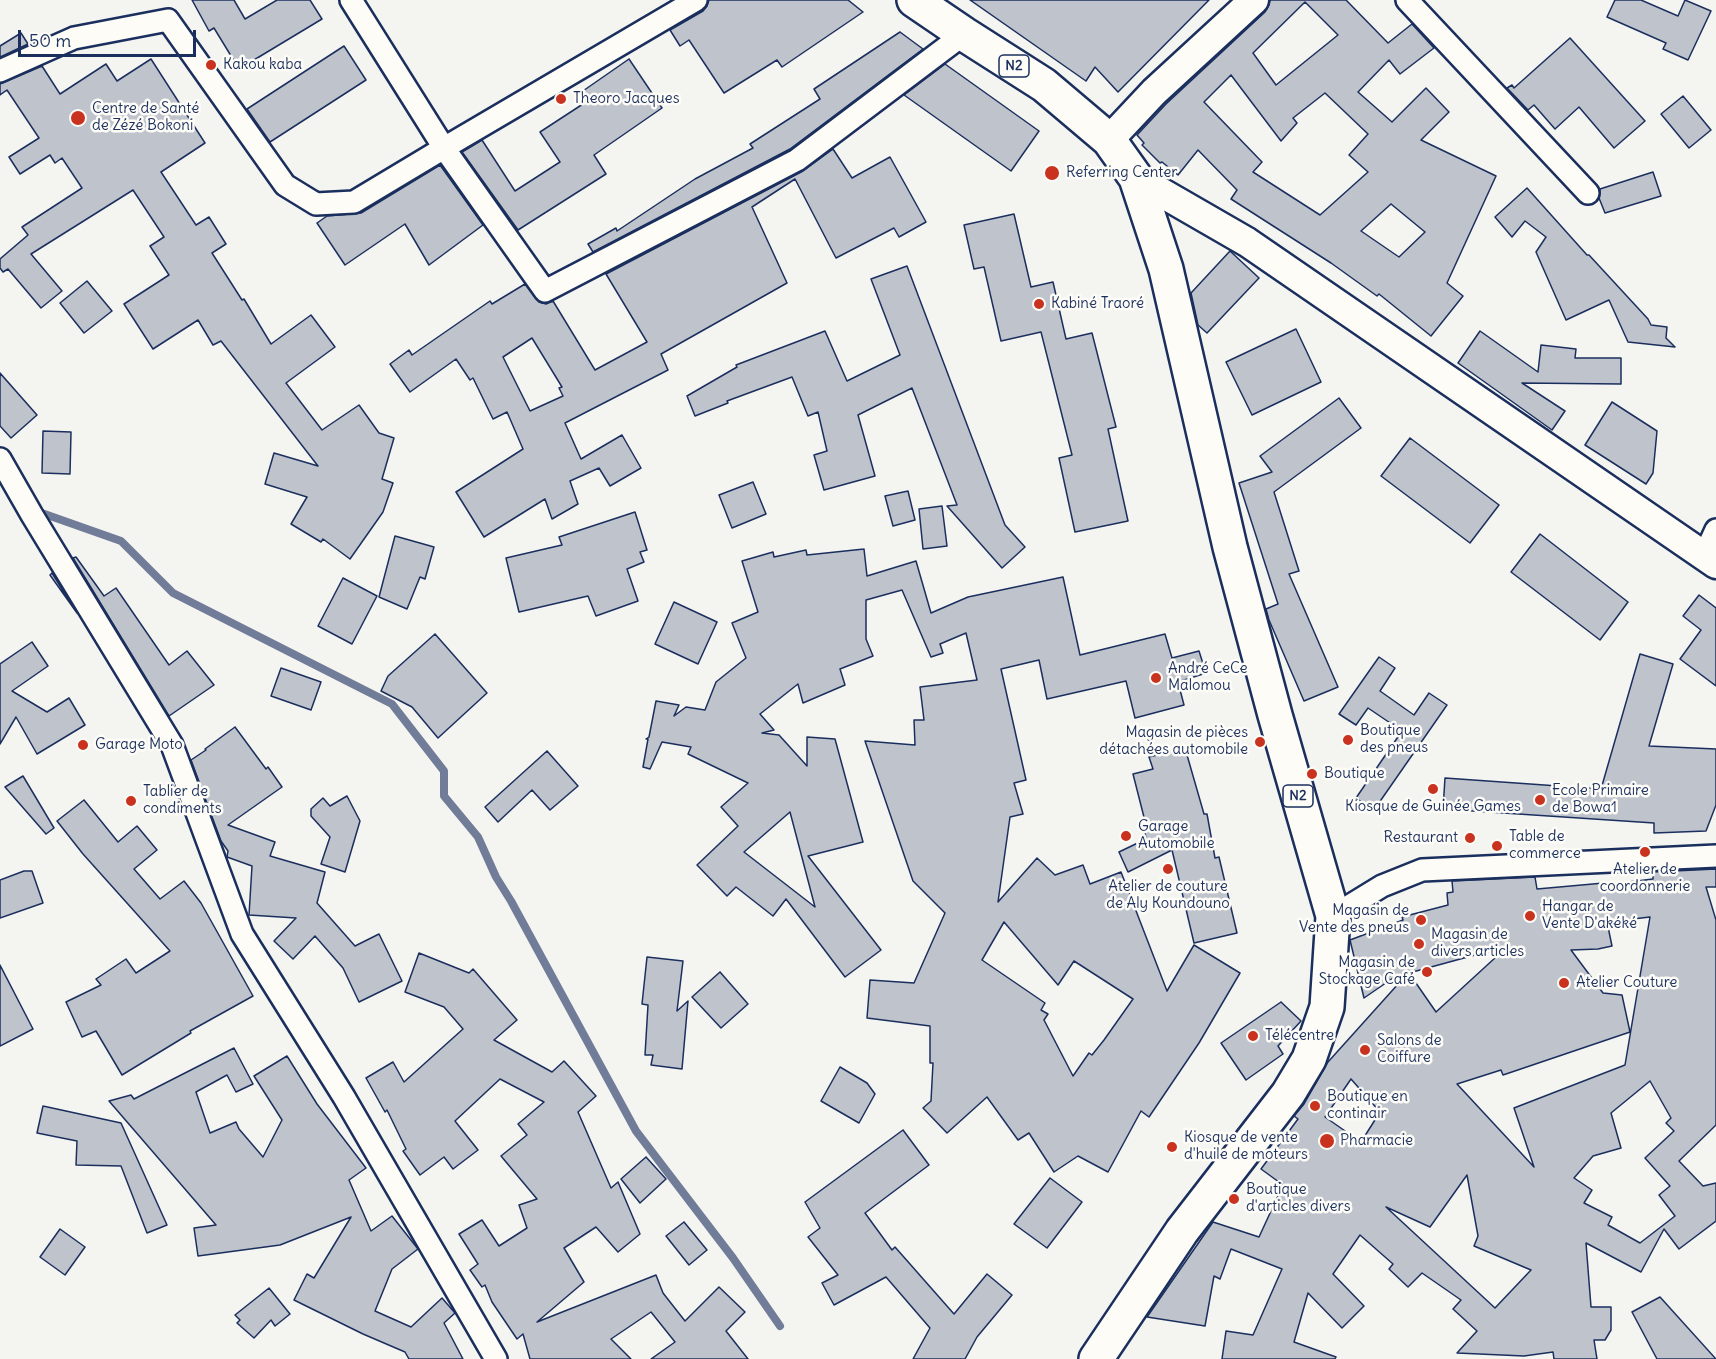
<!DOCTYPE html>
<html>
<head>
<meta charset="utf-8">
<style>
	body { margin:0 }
	#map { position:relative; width:1716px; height:1359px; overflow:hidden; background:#f4f4f1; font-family:Delius,sans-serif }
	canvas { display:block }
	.scale { position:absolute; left:18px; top:30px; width:178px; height:27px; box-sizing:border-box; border:3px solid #1b2f5e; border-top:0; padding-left:8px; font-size:18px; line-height:21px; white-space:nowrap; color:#1b2f5e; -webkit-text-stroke:4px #fdfcf7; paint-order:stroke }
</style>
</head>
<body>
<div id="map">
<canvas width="1716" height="1359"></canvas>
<div class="scale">50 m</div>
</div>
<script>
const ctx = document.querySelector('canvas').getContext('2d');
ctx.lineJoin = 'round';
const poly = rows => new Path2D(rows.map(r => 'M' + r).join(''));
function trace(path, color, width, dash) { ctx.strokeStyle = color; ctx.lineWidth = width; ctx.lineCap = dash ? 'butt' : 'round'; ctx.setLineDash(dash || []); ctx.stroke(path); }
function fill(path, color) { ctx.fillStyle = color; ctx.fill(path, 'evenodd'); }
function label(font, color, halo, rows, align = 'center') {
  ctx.font = font + ' Delius,sans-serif'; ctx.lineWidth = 5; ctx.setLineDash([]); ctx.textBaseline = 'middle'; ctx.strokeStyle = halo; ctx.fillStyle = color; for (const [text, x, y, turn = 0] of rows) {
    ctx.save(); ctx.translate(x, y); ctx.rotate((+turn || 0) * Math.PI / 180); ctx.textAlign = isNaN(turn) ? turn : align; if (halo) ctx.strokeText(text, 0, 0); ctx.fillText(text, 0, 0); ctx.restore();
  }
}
const stream = poly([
	[36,511,121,541,173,593,392,704,444,771,444,796,478,837,496,877,511,901,636,1131,733,1258,780,1326]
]);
const building = poly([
	[192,0,234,0,245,19,277,0,310,0,322,19,239,69,214,28,209,31,192,0],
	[709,0,848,0,863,12,782,67,777,60,724,93,689,40,680,46,670,30,703,11,707,6,709,0],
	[970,0,1209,0,1118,92,1095,67,1086,81,970,0],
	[1270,0,1346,0,1388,43,1412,24,1434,48,1400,74,1389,60,1358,92,1392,122,1426,88,1449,112,1421,140,1496,176,1447,283,1463,296,1431,336,1379,294,1377,296,1331,263,1231,199,1237,190,1198,150,1178,175,1162,162,1160,163,1142,145,1144,143,1137,135,1166,104,1265,12,1269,5,1270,0],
	[1305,2,1338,35,1276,85,1253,53,1305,2],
	[1231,75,1281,141,1297,123,1293,118,1325,93,1368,134,1349,155,1368,172,1320,215,1253,172,1262,162,1204,102,1231,75],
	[1391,204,1425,232,1399,257,1361,231,1391,204],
	[1615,0,1641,0,1678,16,1685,0,1711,11,1688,60,1663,49,1666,43,1607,17,1615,0],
	[900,32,923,49,790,149,593,252,588,244,616,228,617,231,695,179,753,148,750,144,820,99,814,89,900,32],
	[21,33,28,44,0,57,0,46,21,33],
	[1570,38,1645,121,1614,148,1579,107,1555,129,1534,105,1528,110,1507,88,1512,85,1514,88,1570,38],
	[344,46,366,80,270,142,247,109,344,46],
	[151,59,205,143,161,172,196,225,209,217,226,244,212,253,242,300,244,299,271,344,311,315,335,347,286,383,322,430,359,405,379,433,394,438,382,479,393,483,383,512,350,559,323,539,321,542,291,524,307,497,265,484,274,453,318,466,221,341,213,345,198,320,153,349,124,304,169,275,150,246,164,237,133,190,31,254,62,291,41,308,8,269,3,272,0,268,0,259,28,235,22,227,82,188,62,158,55,163,50,155,20,174,9,157,39,138,7,90,0,95,0,84,42,66,60,94,106,64,117,81,151,59],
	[629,59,662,108,594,155,606,174,518,230,462,152,482,140,515,191,560,162,540,132,586,102,580,93,629,59],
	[945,64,1039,131,1011,171,904,95,945,64],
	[1683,96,1711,130,1689,148,1661,114,1683,96],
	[833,149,852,178,890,157,926,222,899,237,894,228,836,258,795,179,752,207,787,283,661,354,668,370,565,423,581,459,622,435,641,468,610,486,599,468,570,481,578,504,552,519,545,499,484,537,456,492,523,449,507,412,493,419,473,378,470,380,456,359,410,392,390,364,409,350,412,355,490,301,492,304,525,284,539,302,546,304,553,301,595,370,647,342,606,274,803,171,833,149],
	[532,338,562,387,559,388,563,396,530,411,503,357,532,338],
	[440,165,483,225,429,265,405,224,345,265,317,223,327,216,361,213,440,165],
	[1653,172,1661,196,1605,213,1599,198,1600,189,1653,172],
	[1527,188,1587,255,1589,255,1648,319,1651,325,1667,327,1666,338,1675,347,1628,342,1609,300,1566,320,1536,252,1546,237,1525,221,1512,237,1495,217,1527,188],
	[1014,214,1031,287,1053,282,1066,339,1092,333,1116,427,1108,429,1128,521,1075,532,1059,458,1072,455,1041,332,1001,341,984,267,974,269,964,225,1014,214],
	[1230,251,1259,278,1207,333,1198,325,1191,293,1230,251],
	[907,266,1005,525,1025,547,1002,568,947,506,957,505,912,388,858,415,875,476,824,490,814,455,827,451,818,412,808,416,792,377,727,401,728,403,695,416,687,396,737,367,736,365,825,331,847,381,900,355,871,279,907,266],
	[87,281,112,311,84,333,60,303,87,281],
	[1296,329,1321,382,1252,415,1226,362,1296,329],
	[1480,331,1538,372,1541,345,1576,349,1575,358,1621,358,1621,384,1522,383,1565,411,1552,430,1458,363,1480,331],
	[0,373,37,415,11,438,0,426,0,373],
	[1339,398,1361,428,1274,492,1299,571,1289,574,1338,687,1304,701,1269,620,1266,609,1278,604,1239,483,1272,472,1260,456,1339,398],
	[1612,402,1657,431,1653,473,1646,484,1585,445,1612,402],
	[43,431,71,432,70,474,42,473,43,431],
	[1410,438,1499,505,1470,543,1381,476,1410,438],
	[753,482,766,514,732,528,719,495,753,482],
	[908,491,915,520,893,526,885,496,908,491],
	[942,506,947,546,923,549,919,509,942,506],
	[635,512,647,550,640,552,644,562,627,569,638,601,596,616,588,596,519,612,506,558,562,545,559,537,635,512],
	[1540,534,1628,602,1600,640,1511,572,1540,534],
	[395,536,434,547,425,579,420,577,407,609,379,597,395,536],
	[864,549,867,576,916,561,931,613,968,597,1063,577,1080,655,1165,634,1172,658,1199,651,1206,673,1178,682,1184,705,1135,718,1126,681,1047,699,1039,660,1001,669,1026,780,1014,783,1023,814,1010,817,998,902,1037,858,1055,875,1083,865,1090,884,1121,872,1167,991,1194,945,1240,973,1199,1043,1149,1117,1141,1111,1108,1172,1078,1156,1054,1172,1029,1133,1018,1140,987,1097,947,1133,923,1108,931,1101,933,1063,930,1063,930,1026,867,1018,870,980,914,983,945,913,913,881,865,741,915,745,914,720,924,720,920,687,977,680,966,633,940,644,943,653,931,657,902,590,866,600,866,639,873,656,840,669,845,685,803,703,798,684,760,714,774,730,762,733,779,735,807,766,807,737,835,739,863,842,808,856,881,950,845,977,786,899,773,916,736,887,727,896,697,865,738,826,721,807,748,783,688,754,691,747,662,742,650,769,643,767,648,739,646,739,649,737,656,701,679,705,674,716,686,707,705,710,716,682,746,658,732,623,758,612,742,561,773,552,774,557,806,550,807,555,864,549],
	[790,812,815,907,744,852,790,812],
	[1004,922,1058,985,1074,961,1133,999,1104,1040,1092,1055,1089,1053,1073,1076,1044,1020,1048,1014,1041,1010,1045,1003,982,960,1004,922],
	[76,557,104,596,116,588,169,665,187,651,214,685,169,716,73,558,76,557],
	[52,573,77,613,50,575,52,573],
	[343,578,377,596,352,644,318,626,343,578],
	[1699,595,1716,608,1716,686,1680,659,1701,630,1683,616,1699,595],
	[674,602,717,622,698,664,655,644,674,602],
	[435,634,487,693,438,738,412,707,381,691,388,676,435,634],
	[32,642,48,666,12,691,47,712,69,698,85,725,37,754,16,717,0,744,0,664,32,642],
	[1640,654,1673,664,1649,746,1716,749,1716,805,1706,831,1654,833,1654,823,1443,809,1445,778,1601,789,1640,654],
	[1379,657,1395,668,1380,691,1414,715,1429,693,1447,705,1374,810,1356,798,1402,731,1368,708,1356,725,1339,714,1379,657],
	[281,668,321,682,311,710,271,696,281,668],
	[235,727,266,769,268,767,282,787,228,825,275,842,270,856,325,872,317,903,355,946,379,934,402,981,359,1002,343,968,315,936,293,959,274,941,296,918,249,915,252,866,227,857,228,851,221,841,191,760,206,750,205,749,235,727],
	[1185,748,1204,814,1207,814,1215,858,1219,857,1237,933,1194,943,1172,850,1128,872,1119,852,1146,839,1144,825,1146,825,1133,774,1153,769,1149,757,1185,748],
	[547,751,578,786,550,810,532,790,498,822,485,807,547,751],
	[23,776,54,828,46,834,5,787,23,776],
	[347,796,360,821,345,872,321,864,330,837,311,816,311,809,323,798,330,806,347,796],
	[84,800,118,842,137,826,157,850,134,869,160,899,184,881,201,903,253,996,190,1031,191,1033,122,1075,96,1031,82,1037,66,1002,101,985,96,979,126,959,136,973,170,951,83,854,57,821,84,800],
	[1716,869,1716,887,1706,887,1716,920,1716,1125,1679,1161,1703,1186,1716,1183,1716,1221,1679,1249,1664,1229,1641,1272,1586,1243,1591,1307,1611,1307,1611,1330,1605,1340,1594,1340,1597,1359,1554,1359,1553,1352,1524,1356,1457,1353,1477,1331,1453,1309,1461,1300,1422,1273,1408,1287,1389,1269,1393,1264,1360,1235,1333,1274,1364,1306,1342,1328,1308,1293,1294,1342,1336,1357,1335,1359,1222,1359,1226,1331,1253,1335,1282,1269,1231,1249,1220,1279,1214,1276,1205,1326,1147,1317,1213,1222,1259,1237,1283,1185,1261,1169,1298,1119,1294,1116,1304,1104,1328,1062,1408,973,1396,976,1364,998,1350,940,1403,920,1402,917,1448,905,1447,893,1453,892,1452,881,1535,877,1537,889,1604,883,1604,885,1653,879,1653,872,1716,869],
	[1650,917,1625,1065,1514,1108,1534,1167,1457,1084,1501,1070,1503,1075,1630,1032,1622,995,1603,993,1571,950,1598,949,1612,946,1607,922,1650,917],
	[1508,946,1436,1012,1409,973,1508,946],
	[1351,1079,1380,1112,1361,1142,1325,1117,1351,1079],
	[1650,1081,1671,1118,1666,1123,1674,1131,1645,1158,1670,1186,1659,1195,1675,1216,1640,1243,1608,1225,1612,1217,1584,1203,1592,1190,1574,1178,1593,1156,1621,1148,1611,1113,1650,1081],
	[1467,1175,1478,1236,1474,1246,1531,1270,1495,1308,1386,1207,1430,1227,1467,1175],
	[24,871,32,871,43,903,0,918,0,880,24,871],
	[419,953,469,973,473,969,517,1020,494,1040,552,1072,564,1061,596,1096,578,1112,611,1188,618,1182,640,1234,618,1252,596,1227,564,1248,584,1282,537,1322,656,1275,663,1293,685,1321,719,1287,745,1312,726,1331,748,1359,651,1359,675,1342,651,1312,611,1339,631,1359,530,1359,523,1334,517,1339,492,1302,485,1285,482,1287,470,1270,478,1264,459,1234,482,1220,499,1246,527,1228,519,1205,537,1199,501,1156,527,1135,518,1124,544,1102,500,1079,455,1121,478,1150,453,1169,444,1157,420,1175,403,1151,406,1149,387,1110,385,1112,366,1078,393,1062,404,1082,463,1029,444,1007,405,992,419,953],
	[647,957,683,961,677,1011,688,1001,682,1069,651,1065,653,1055,645,1055,648,1005,642,1004,647,957],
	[0,965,33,1029,0,1046,0,965],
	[720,972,748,1004,721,1028,692,997,720,972],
	[1281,1002,1301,1021,1278,1046,1283,1054,1246,1080,1221,1043,1281,1002],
	[234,1048,253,1084,236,1092,227,1075,196,1092,210,1133,236,1122,239,1129,263,1157,282,1120,254,1076,287,1056,317,1104,366,1168,349,1180,371,1231,392,1216,418,1249,392,1269,375,1311,411,1327,442,1298,455,1313,444,1323,463,1359,409,1359,405,1352,363,1334,294,1300,307,1274,314,1278,351,1217,280,1245,198,1256,194,1228,216,1225,109,1101,131,1095,134,1099,234,1048],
	[840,1067,867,1083,875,1094,859,1123,821,1101,840,1067],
	[43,1106,121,1123,167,1225,147,1233,121,1166,76,1165,77,1141,37,1133,43,1106],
	[903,1130,929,1165,865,1213,892,1250,895,1247,954,1314,987,1274,1012,1295,977,1337,965,1359,913,1359,930,1328,886,1277,834,1305,822,1283,838,1275,808,1237,820,1228,805,1202,903,1130],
	[646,1157,666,1179,640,1203,621,1179,646,1157],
	[1050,1178,1082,1202,1047,1248,1014,1224,1050,1178],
	[684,1222,707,1250,689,1265,666,1236,684,1222],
	[60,1229,85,1247,65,1275,40,1257,60,1229],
	[269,1288,290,1314,275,1326,271,1320,254,1338,237,1323,240,1320,235,1315,269,1288],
	[1660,1297,1716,1359,1657,1359,1632,1312,1660,1297]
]);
const street = poly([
	[696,0,444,148,545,291,797,160,964,34],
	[1407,0,1588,193],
	[0,71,74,38,168,20,285,185,316,204,354,202,444,148,351,0],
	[0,459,32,515,172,745,242,934,344,1097,496,1359],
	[1704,556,1716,530],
	[1333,916,1382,886,1422,870,1716,856]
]);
const secondary = poly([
	[1109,140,1154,92,1254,0],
	[1136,178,1247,242,1716,564]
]);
const highway = poly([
	[914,0,964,34,1044,85,1109,140,1136,178,1166,269,1230,547,1275,715,1333,916,1327,1007,1309,1059,1288,1094,1182,1231,1096,1359]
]);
const markers = [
	[211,65,6,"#c8321e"],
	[561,99,6,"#c8321e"],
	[78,118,8,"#c8321e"],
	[1052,173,8,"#c8321e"],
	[1039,304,6,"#c8321e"],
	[1156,678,6,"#c8321e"],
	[1348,740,6,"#c8321e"],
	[1260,742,6,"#c8321e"],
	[83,745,6,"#c8321e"],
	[1312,774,6,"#c8321e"],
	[1433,789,6,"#c8321e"],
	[1540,800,6,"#c8321e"],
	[131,801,6,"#c8321e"],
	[1126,836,6,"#c8321e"],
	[1470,838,6,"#c8321e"],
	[1497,846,6,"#c8321e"],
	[1645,852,6,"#c8321e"],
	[1168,869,6,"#c8321e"],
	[1530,916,6,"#c8321e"],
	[1421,920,6,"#c8321e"],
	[1419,944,6,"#c8321e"],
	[1427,972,6,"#c8321e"],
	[1564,983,6,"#c8321e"],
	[1253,1036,6,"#c8321e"],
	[1365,1050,6,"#c8321e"],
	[1315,1106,6,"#c8321e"],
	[1327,1141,8,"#c8321e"],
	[1172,1147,6,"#c8321e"],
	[1234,1199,6,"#c8321e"]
];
const shields = [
	[1014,66,30],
	[1298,796,30]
];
const shieldNames = [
	["N2",1014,66],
	["N2",1298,796]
];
const poiNames = [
	["Kakou kaba",223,65],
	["Theoro Jacques",573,99],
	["Centre de Santé",92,109],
	["de Zézé Bokoni",92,126],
	["Referring Center",1066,173],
	["Kabiné Traoré",1051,304],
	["André CeCe",1168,669],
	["Malomou",1168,686],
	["Boutique",1360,731],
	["des pneus",1360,748],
	["Magasin de pièces",1248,733,"right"],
	["détachées automobile",1248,750,"right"],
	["Garage Moto",95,745],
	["Boutique",1324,774],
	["Ecole Primaire",1552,791],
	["de Bowa1",1552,808],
	["Tablier de",143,792],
	["condiments",143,809],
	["Kiosque de Guinée Games",1433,807,"center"],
	["Garage",1138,827],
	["Automobile",1138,844],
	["Table de",1509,837],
	["commerce",1509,854],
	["Restaurant",1458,838,"right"],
	["Atelier de",1645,870,"center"],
	["coordonnerie",1645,887,"center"],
	["Atelier de couture",1168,887,"center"],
	["de Aly Koundouno",1168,904,"center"],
	["Hangar de",1542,907],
	["Vente D'akéké",1542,924],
	["Magasin de",1409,911,"right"],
	["Vente des pneus",1409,928,"right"],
	["Magasin de",1431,935],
	["divers articles",1431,952],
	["Magasin de",1415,963,"right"],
	["Stockage Café",1415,980,"right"],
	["Atelier Couture",1576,983],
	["Télécentre",1265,1036],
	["Salons de",1377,1041],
	["Coiffure",1377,1058],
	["Boutique en",1327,1097],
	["continair",1327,1114],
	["Kiosque de vente",1184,1138],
	["d'huile de moteurs",1184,1155],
	["Pharmacie",1340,1141],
	["Boutique",1246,1190],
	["d'articles divers",1246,1207]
];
trace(stream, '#717c98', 8);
fill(building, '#bfc3cc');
trace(building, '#1b2f5e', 1.5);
trace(street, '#1b2f5e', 26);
trace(secondary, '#1b2f5e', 33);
trace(highway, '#1b2f5e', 38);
trace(street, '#fdfcf7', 21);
trace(secondary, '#fdfcf7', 28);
trace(highway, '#fdfcf7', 33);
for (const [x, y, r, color] of markers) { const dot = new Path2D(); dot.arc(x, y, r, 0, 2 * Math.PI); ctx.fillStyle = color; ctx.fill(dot); trace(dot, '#fdfcf7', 2); }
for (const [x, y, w] of shields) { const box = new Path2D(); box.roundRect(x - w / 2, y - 11, w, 22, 4.5); ctx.fillStyle = '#fdfcf7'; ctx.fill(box); trace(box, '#1b2f5e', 1.5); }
label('bold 14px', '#1b2f5e', null, shieldNames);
label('15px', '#1b2f5e', '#fdfcf7', poiNames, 'left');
</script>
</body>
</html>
